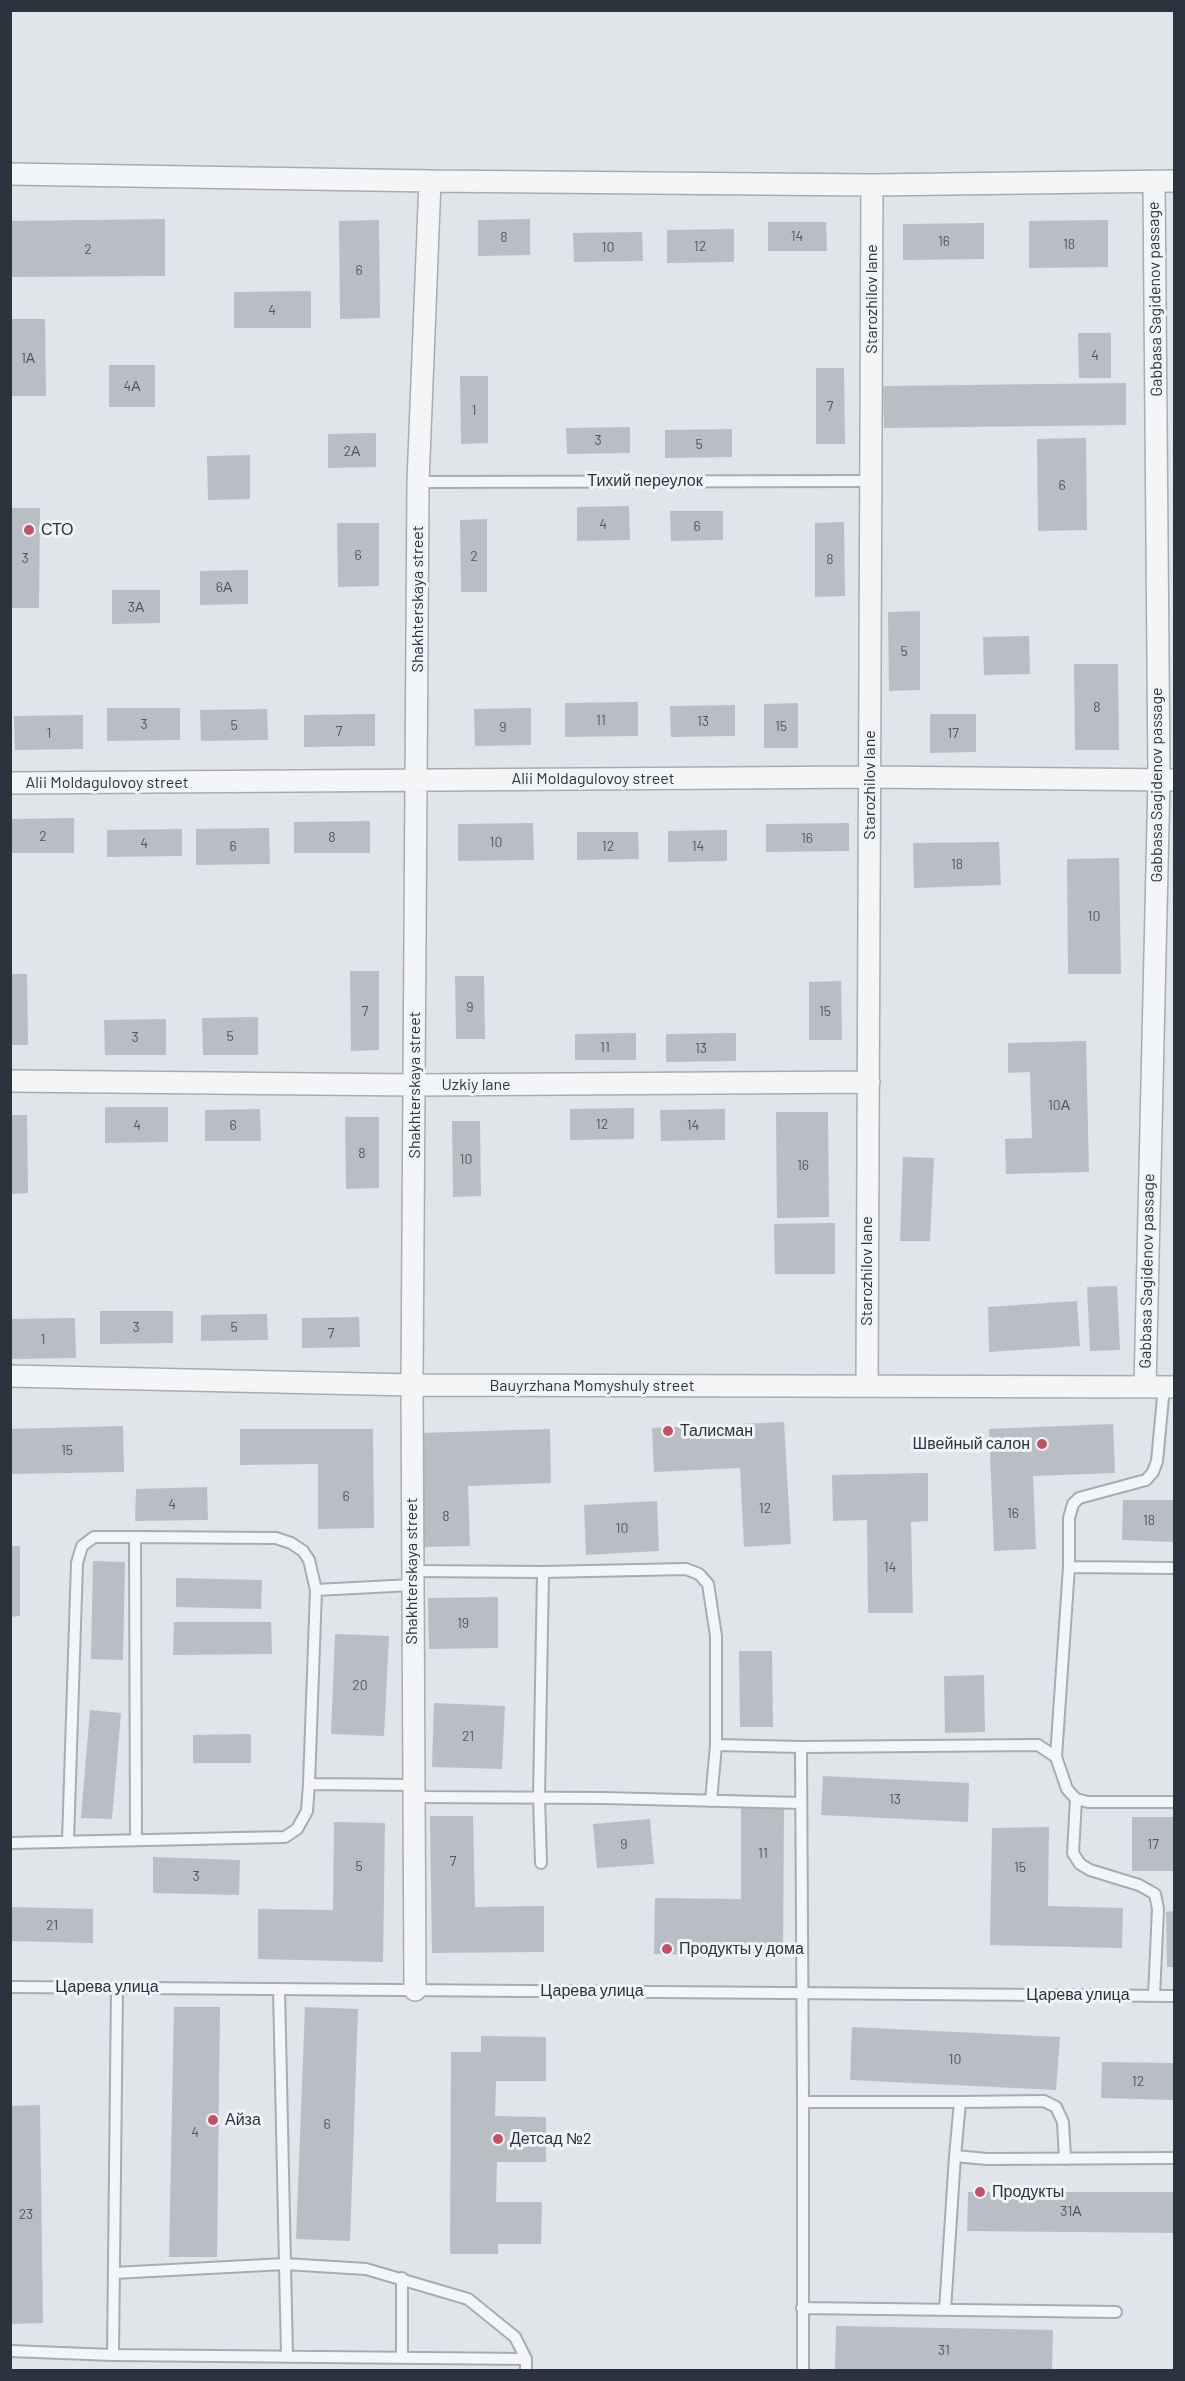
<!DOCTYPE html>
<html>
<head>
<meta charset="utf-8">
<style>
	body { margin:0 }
	#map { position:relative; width:1185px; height:2381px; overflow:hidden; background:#e1e5e9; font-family:Barlow,sans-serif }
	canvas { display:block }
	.frame { position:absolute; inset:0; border:12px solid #2b333f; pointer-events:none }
</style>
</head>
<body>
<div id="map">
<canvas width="1185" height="2381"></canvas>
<div class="frame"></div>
</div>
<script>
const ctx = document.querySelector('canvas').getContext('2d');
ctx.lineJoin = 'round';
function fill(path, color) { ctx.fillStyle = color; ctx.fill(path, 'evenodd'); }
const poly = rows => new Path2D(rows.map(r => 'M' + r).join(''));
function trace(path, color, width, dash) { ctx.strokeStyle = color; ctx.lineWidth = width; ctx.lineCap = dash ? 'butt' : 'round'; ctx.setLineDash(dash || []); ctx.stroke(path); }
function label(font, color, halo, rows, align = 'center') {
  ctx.font = font + ' Barlow,sans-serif'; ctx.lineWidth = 6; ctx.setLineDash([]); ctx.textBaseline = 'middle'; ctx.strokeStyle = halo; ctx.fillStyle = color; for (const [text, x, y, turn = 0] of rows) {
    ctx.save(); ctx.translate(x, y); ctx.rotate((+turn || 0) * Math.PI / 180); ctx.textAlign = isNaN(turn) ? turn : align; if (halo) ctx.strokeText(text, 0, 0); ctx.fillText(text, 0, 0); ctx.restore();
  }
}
const building = poly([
	[165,219,165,276,10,277,10,221],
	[530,219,530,255,478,256,478,220],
	[379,220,380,318,340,319,339,221],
	[1108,220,1108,267,1029,268,1029,221],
	[768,222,826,222,827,251,768,251],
	[984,223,984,259,903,260,903,224],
	[734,229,734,262,667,263,667,230],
	[642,232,643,261,574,262,573,233],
	[311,291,311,328,234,328,234,292],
	[10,319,45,319,46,396,10,396],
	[1078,333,1111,333,1111,378,1079,378],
	[109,365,155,365,155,407,109,407],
	[816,368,844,368,845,444,816,444],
	[460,376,488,376,488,443,461,444],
	[1126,383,1126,425,884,428,883,386],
	[630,427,630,453,567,454,566,428],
	[732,429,732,457,665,458,665,430],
	[376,433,376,467,328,468,328,434],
	[1086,438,1087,530,1038,531,1037,439],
	[250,455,250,499,208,500,207,456],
	[629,506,630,540,577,541,577,507],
	[10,508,40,508,39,608,10,608],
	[670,511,723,511,723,540,671,541],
	[487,519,487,592,461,592,460,520],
	[844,522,845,596,815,597,815,523],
	[337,523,379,523,379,586,338,587],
	[248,570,248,604,200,605,200,571],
	[112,590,160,590,160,623,112,624],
	[920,611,920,690,889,691,888,612],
	[1029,636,1030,674,984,675,983,637],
	[1074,664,1118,664,1119,750,1075,750],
	[638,702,638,736,565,737,565,703],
	[798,703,798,748,764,748,764,704],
	[735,705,735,736,671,737,670,706],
	[107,708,180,708,180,740,107,741],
	[531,708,531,745,475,746,474,709],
	[267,709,268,740,201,741,200,710],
	[375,714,375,746,304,747,304,715],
	[930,714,976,714,976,752,930,753],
	[83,715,83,749,15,750,14,716],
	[74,818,74,853,12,853,11,819],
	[370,821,370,853,294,853,294,822],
	[533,823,534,860,458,861,458,824],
	[849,823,849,851,766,852,766,824],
	[269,828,270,864,196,865,196,829],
	[182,829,182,856,107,857,107,830],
	[727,830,727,861,668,862,668,831],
	[577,832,638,832,639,859,577,860],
	[999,842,1001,885,914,888,913,843],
	[1119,858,1121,974,1068,974,1067,859],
	[350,971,379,971,379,1050,351,1051],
	[10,974,27,974,28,1045,10,1045],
	[455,976,484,976,485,1039,456,1039],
	[841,981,842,1040,809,1040,809,982],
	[258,1017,258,1055,203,1055,202,1018],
	[166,1019,166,1055,105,1055,104,1020],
	[636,1033,636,1060,575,1060,575,1034],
	[736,1033,736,1061,666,1062,666,1034],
	[1086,1041,1089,1172,1006,1174,1005,1139,1032,1138,1030,1072,1008,1073,1008,1043],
	[105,1107,168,1107,168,1142,105,1143],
	[634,1108,634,1139,570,1140,570,1109],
	[260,1109,261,1141,205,1141,205,1110],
	[725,1109,725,1140,661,1141,660,1110],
	[776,1112,828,1112,829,1217,777,1218],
	[10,1115,27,1115,28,1193,10,1194],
	[345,1117,379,1117,379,1188,346,1189],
	[452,1121,480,1121,481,1196,453,1197],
	[903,1157,934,1158,930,1241,900,1241],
	[835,1223,835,1274,775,1274,774,1224],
	[1117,1286,1120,1350,1090,1351,1087,1287],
	[1077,1301,1080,1346,989,1352,988,1307],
	[100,1311,173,1311,173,1343,100,1344],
	[267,1314,268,1340,201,1341,201,1315],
	[359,1317,360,1347,302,1348,302,1318],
	[75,1318,76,1358,10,1359,10,1319],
	[784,1422,791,1544,744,1547,740,1468,654,1472,652,1428],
	[1113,1424,1115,1473,1033,1476,1036,1549,994,1551,989,1429],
	[123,1426,124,1472,10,1474,10,1429],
	[240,1429,373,1429,374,1528,318,1529,318,1464,240,1465],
	[550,1429,551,1483,468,1486,470,1546,423,1547,420,1433],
	[928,1473,928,1521,911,1522,913,1613,868,1613,867,1520,833,1521,832,1475],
	[207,1487,208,1520,135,1521,136,1489],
	[1123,1500,1174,1500,1174,1542,1122,1540],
	[657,1501,659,1551,586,1555,584,1505],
	[10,1546,20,1546,20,1616,10,1617],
	[93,1561,125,1562,123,1660,91,1659],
	[176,1578,262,1580,261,1609,176,1607],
	[498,1597,498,1648,429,1649,428,1598],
	[174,1622,271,1622,272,1654,173,1655],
	[335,1634,389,1636,384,1736,331,1734],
	[739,1651,772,1651,773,1727,740,1727],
	[984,1675,985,1732,945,1733,944,1676],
	[434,1703,505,1706,502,1769,432,1767],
	[90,1710,121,1713,112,1819,81,1818],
	[251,1734,251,1763,193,1763,193,1735],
	[823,1776,969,1783,968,1822,821,1815],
	[741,1808,784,1809,783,1956,654,1954,655,1898,741,1899],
	[430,1816,473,1816,475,1907,544,1906,544,1952,432,1953],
	[1132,1817,1174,1817,1174,1871,1132,1871],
	[650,1819,654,1864,597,1868,593,1824],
	[334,1822,385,1823,383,1962,258,1959,258,1909,333,1910],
	[1049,1827,1048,1906,1123,1908,1122,1948,990,1945,992,1828],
	[153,1857,240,1860,239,1895,153,1893],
	[10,1907,93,1909,93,1943,10,1941],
	[1174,1911,1174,1967,1167,1967,1166,1912],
	[174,2007,220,2007,217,2257,169,2257],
	[305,2007,358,2009,350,2241,296,2239],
	[852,2027,1060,2037,1056,2090,850,2080],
	[481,2036,546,2037,546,2081,496,2081,495,2116,546,2117,546,2162,497,2162,496,2202,542,2202,541,2244,498,2244,498,2254,450,2254,451,2052,481,2052],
	[1102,2062,1174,2063,1174,2100,1101,2098],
	[40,2105,43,2323,10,2324,10,2106],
	[968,2192,1174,2192,1174,2233,967,2231],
	[836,2326,1053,2330,1052,2370,835,2370]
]);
const lane = poly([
	[418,482,871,481],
	[1069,1567,1069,1518,1073,1504,1079,1498,1146,1480,1153,1472,1157,1461,1164,1387],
	[413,1571,543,1572,686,1569,699,1574,708,1584,716,1636,716,1745,801,1747,1038,1745,1056,1757,1067,1789,1076,1799,1088,1802,1174,1802],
	[316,1590,412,1585],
	[801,1747,803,2102,960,2102,955,2156],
	[1056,1757,1069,1567,1174,1568],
	[414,1797,604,1798,801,1803],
	[1076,1799,1073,1853,1080,1864,1090,1870,1139,1885,1155,1894,1158,1909,1154,1996],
	[711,1801,716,1745],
	[136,1840,135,1537,276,1538,291,1543,303,1551,309,1560,316,1590,309,1784],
	[68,1841,77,1563,82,1546,94,1537,135,1537],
	[10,1843,285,1837,297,1829,307,1811,309,1784,414,1785],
	[541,1863,539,1797,543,1572],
	[10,1987,1174,1996],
	[279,1989,287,2356],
	[960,2102,1044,2101,1056,2107,1063,2122,1065,2159],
	[114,2273,285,2264,366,2269,468,2299,515,2337,526,2359,526,2370],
	[802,2308,1116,2312],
	[945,2310,955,2156,987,2159,1174,2158],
	[10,2351,113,2355,526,2359],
	[113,2355,117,1988],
	[402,2358,402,2278],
	[803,2370,803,2102]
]);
const street = poly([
	[10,174,430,181,872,185,1174,181],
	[10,783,870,777,1174,780],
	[10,1081,415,1085,869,1082],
	[10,1376,412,1385,1174,1387],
	[867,1386,872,185],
	[1145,1387,1159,780,1154,182],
	[415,1990,412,1385,418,482,430,181]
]);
const markers = [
	[29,530,6,"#c35167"],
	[668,1431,6,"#c35167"],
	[1042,1444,6,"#c35167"],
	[667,1949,6,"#c35167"],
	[213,2120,6,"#c35167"],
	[498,2139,6,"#c35167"],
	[980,2192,6,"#c35167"]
];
const numberNames = [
	["14",797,236],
	["8",504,237],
	["16",944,241],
	["18",1069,244],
	["12",700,246],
	["10",608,247],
	["2",88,249],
	["6",359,270],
	["4",272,310],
	["4",1095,355],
	["1А",28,358],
	["4А",132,386],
	["7",830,406],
	["1",474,410],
	["3",598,440],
	["5",699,444],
	["2А",352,451],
	["6",1062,485],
	["4",603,524],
	["6",697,526],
	["6",358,555],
	["2",474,556],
	["3",25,558],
	["8",830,559],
	["6А",224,587],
	["3А",136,607],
	["5",904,651],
	["8",1097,707],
	["11",601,720],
	["13",703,721],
	["3",144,724],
	["5",234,725],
	["15",781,726],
	["9",503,727],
	["7",339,731],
	["1",49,733],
	["17",953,733],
	["2",43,836],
	["8",332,837],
	["16",807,838],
	["10",496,842],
	["4",144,843],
	["6",233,846],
	["12",608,846],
	["14",698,846],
	["18",957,864],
	["10",1094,916],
	["9",470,1007],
	["7",365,1011],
	["15",825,1011],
	["5",230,1036],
	["3",135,1037],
	["11",605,1047],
	["13",701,1048],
	["10А",1059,1105],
	["12",602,1124],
	["4",137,1125],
	["6",233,1125],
	["14",693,1125],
	["8",362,1153],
	["10",466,1159],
	["16",803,1165],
	["3",136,1327],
	["5",234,1327],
	["7",331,1333],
	["1",43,1339],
	["15",67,1450],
	["6",346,1496],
	["4",172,1504],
	["12",765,1508],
	["16",1013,1513],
	["8",446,1516],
	["18",1149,1520],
	["10",622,1528],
	["14",890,1567],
	["19",463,1623],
	["20",360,1685],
	["21",468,1736],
	["13",895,1799],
	["9",624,1844],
	["17",1153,1844],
	["11",763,1853],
	["7",453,1861],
	["5",359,1866],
	["15",1020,1867],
	["3",196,1876],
	["21",52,1925],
	["10",955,2059],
	["12",1138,2081],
	["6",327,2124],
	["4",195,2132],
	["31А",1071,2211],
	["23",26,2214],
	["31",944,2350]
];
const streetNames = [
	["Starozhilov lane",872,299,-90],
	["Gabbasa Sagidenov passage",1155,299,-91],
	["Тихий переулок",645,481],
	["Shakhterskaya street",418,599,-90],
	["Alii Moldagulovoy street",593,779],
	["Alii Moldagulovoy street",107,783],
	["Starozhilov lane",870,785,-90],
	["Gabbasa Sagidenov passage",1157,785,-90],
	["Shakhterskaya street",415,1085,-90],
	["Uzkiy lane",476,1085],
	["Starozhilov lane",867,1271,-90],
	["Gabbasa Sagidenov passage",1147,1271,-89],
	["Bauyrzhana Momyshuly street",592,1386],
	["Shakhterskaya street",412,1571,-90],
	["Царева улица",107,1987],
	["Царева улица",592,1991],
	["Царева улица",1078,1995]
];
const poiNames = [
	["СТО",41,530],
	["Талисман",680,1431],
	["Швейный салон",1030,1444,"right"],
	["Продукты у дома",679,1949],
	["Айза",225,2120],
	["Детсад №2",510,2139],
	["Продукты",992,2192]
];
fill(building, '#b9bec5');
trace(lane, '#a7acb3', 14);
trace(street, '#a7acb3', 24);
trace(lane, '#f4f5f7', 10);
trace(street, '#f4f5f7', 21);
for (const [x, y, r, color] of markers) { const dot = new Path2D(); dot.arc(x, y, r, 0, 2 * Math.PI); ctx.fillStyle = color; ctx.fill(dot); trace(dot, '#f1f3f6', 2); }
label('14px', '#4e5660', null, numberNames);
label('16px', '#2b333f', '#f1f3f6', streetNames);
label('16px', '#2b333f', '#f1f3f6', poiNames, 'left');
</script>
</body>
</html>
